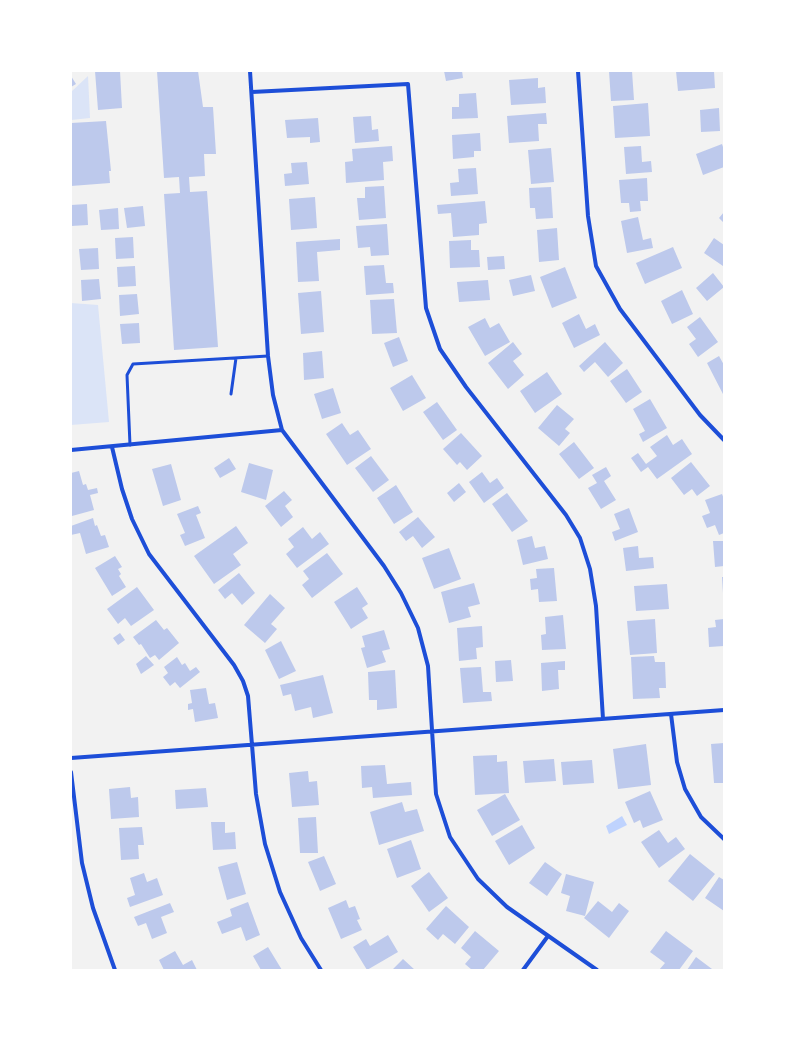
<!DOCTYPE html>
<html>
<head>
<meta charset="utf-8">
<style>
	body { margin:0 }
	#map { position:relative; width:795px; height:1041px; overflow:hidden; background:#f2f2f2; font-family:Signika,sans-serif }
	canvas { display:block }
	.frame { position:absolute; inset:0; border:72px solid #fff; pointer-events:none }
</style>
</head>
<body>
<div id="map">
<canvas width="795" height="1041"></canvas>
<div class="frame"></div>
</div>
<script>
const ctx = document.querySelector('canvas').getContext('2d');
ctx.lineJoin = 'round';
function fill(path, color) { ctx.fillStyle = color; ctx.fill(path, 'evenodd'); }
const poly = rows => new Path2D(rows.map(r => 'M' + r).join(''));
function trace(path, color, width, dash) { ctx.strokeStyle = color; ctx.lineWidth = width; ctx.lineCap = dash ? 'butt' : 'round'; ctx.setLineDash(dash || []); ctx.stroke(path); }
const green = poly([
	[88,76,90,118,71,120,71,92],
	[71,303,98,305,109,422,71,425]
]);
const water = poly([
	[622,816,627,825,609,834,606,826]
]);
const building = poly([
	[95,71,120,71,122,108,98,110],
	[157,71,198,71,203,107,213,107,216,154,204,154,205,176,189,177,190,192,207,191,218,347,174,350,164,194,180,193,179,177,164,178],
	[444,71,462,71,463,78,446,81],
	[609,71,632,71,634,100,611,101],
	[676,71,714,71,715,88,678,91],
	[71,76,76,84,71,87],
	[538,78,538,88,545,87,546,103,511,105,509,80],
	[476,93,478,118,452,119,452,107,459,107,459,94],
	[648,103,650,136,615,138,613,106],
	[719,108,720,131,701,132,700,110],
	[546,113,547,124,538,124,539,141,509,143,507,116],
	[371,116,372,130,378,129,379,141,355,143,353,117],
	[318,118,320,142,310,143,310,137,287,138,285,120],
	[106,121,111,171,109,171,110,183,71,186,71,123],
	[480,133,481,151,474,151,474,157,453,159,452,135],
	[722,144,724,150,724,167,703,175,696,154],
	[392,146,393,161,383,162,384,180,346,183,345,162,353,161,352,149],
	[641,146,642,162,651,161,652,172,626,174,624,147],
	[551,148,554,182,531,184,528,150],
	[307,162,309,184,285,186,284,174,292,173,291,163],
	[476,168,478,194,451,196,450,183,459,182,458,169],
	[647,178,648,201,640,201,641,211,630,212,629,203,621,203,619,180],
	[384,186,386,218,359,220,357,198,365,198,365,187],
	[551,187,553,218,536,219,535,208,530,208,529,188],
	[315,197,317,228,291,230,289,199],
	[485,201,487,223,479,224,479,235,453,237,451,213,438,214,437,205],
	[87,204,88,225,71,226,71,205],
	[143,206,145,226,127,228,124,208],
	[118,208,119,229,101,230,99,210],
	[724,212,724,223,719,218],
	[638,217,643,240,651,238,653,248,627,253,621,221],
	[387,224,389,255,371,256,370,247,358,248,356,226],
	[557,228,559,260,539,262,537,230],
	[133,237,134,258,116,259,115,238],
	[714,238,724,245,723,266,704,253],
	[340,239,340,250,317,252,319,281,298,282,296,242],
	[471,240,471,250,479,250,480,267,450,268,449,241],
	[673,247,682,268,645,284,636,263],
	[98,248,99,269,81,270,79,249],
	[504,256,505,269,488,270,487,257],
	[384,265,386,283,393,283,394,293,366,295,364,266],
	[135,266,136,286,118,287,117,267],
	[565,267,577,298,552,308,540,277],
	[713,273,724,287,707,301,696,288],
	[531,275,535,291,513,296,509,280],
	[99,279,101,299,82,301,81,280],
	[488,280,490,300,459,302,457,282],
	[682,290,693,314,672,324,661,301],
	[321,291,324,332,301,334,298,293],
	[137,294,139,314,120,316,119,295],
	[394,299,397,333,372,334,370,300],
	[579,314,586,329,595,324,600,335,574,348,562,323],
	[700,317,718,342,698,357,689,344,696,339,687,327],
	[485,318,490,328,499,323,510,342,485,356,468,327],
	[139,323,140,343,122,344,120,324],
	[399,337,408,361,393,367,384,343],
	[513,342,522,354,513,361,524,375,508,389,488,363],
	[605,342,623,363,608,377,595,362,584,372,579,366],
	[322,351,324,378,304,380,303,353],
	[719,356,724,365,724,396,707,363],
	[627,369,642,392,626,403,610,381],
	[547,372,562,394,535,413,520,391],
	[412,375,426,398,403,411,390,388],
	[333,388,341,413,322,419,314,394],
	[650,399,667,428,643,442,639,434,645,431,633,409],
	[437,402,457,430,443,440,423,412],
	[557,405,574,419,565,429,570,433,559,446,538,428],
	[342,423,350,435,358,430,371,449,347,465,326,434],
	[461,433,482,456,467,470,460,462,457,465,443,449],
	[667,435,673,445,682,439,692,454,657,479,648,467,641,472,631,458,638,453,646,464,657,456,650,447],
	[574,442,594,468,579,479,559,454],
	[371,456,389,480,373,492,355,468],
	[229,458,236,469,220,478,214,468],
	[691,462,710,486,697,496,692,489,684,495,671,478],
	[249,463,273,470,266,500,241,492],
	[171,464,181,500,163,506,152,469],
	[606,467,611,476,604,481,616,500,601,509,588,488,597,483,592,475],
	[79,471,83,485,86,484,88,490,97,488,98,493,90,495,94,510,72,516,71,473],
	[482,472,490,483,497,478,504,488,484,503,469,482],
	[459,483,466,492,454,502,447,493],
	[396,485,413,512,394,524,377,498],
	[284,491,292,500,285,506,293,517,281,527,265,506],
	[507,493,528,521,512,532,492,504],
	[722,494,724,499,724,533,719,535,715,525,707,528,702,516,710,513,705,500],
	[198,506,201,513,196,515,205,538,185,546,180,535,185,533,177,514],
	[629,508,638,532,615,541,612,532,620,529,614,514],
	[418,517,435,537,422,548,413,536,406,541,399,532],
	[93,518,95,526,97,525,101,536,105,535,109,547,86,554,80,533,71,535,71,526],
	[236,526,248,543,233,554,241,565,214,584,194,556],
	[303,527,312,539,320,532,329,544,297,568,286,554,294,547,288,539],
	[532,536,535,548,545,546,548,559,523,565,517,540],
	[713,541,724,541,724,566,715,567],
	[638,546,639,558,653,557,654,568,626,571,623,548],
	[449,548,461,579,434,589,422,558],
	[327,553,343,574,312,598,302,585,309,579,303,571],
	[115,556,122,567,118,569,121,574,119,576,126,587,112,596,95,568],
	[554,568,557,601,539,602,538,589,531,590,530,579,537,578,536,569],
	[239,573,255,593,242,605,232,593,225,599,218,590],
	[722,577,724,577,724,593,723,593],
	[474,583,480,604,468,607,471,617,449,623,441,592],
	[667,584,669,609,636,611,634,586],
	[137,587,154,610,131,626,125,618,118,624,107,609],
	[357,587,368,604,362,608,368,618,351,629,334,602],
	[270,594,285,608,271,624,277,629,265,643,244,625],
	[563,615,566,649,542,650,541,635,546,634,545,617],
	[655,619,657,653,630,655,627,621],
	[724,619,724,646,709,647,708,628,716,627,715,620],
	[156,620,164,630,167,628,179,643,159,660,155,655,150,658,141,644,139,645,133,637],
	[482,626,483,647,476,648,477,659,459,661,457,628],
	[384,630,390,649,382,651,386,662,367,668,361,648,365,647,362,636],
	[120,633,125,640,118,645,113,638],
	[281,641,296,671,279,679,265,650],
	[146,656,154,665,141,674,136,664],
	[654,656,655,662,665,662,666,688,659,688,660,698,633,699,631,657],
	[177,657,182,665,185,663,190,671,196,667,200,672,180,688,175,682,170,686,163,677,168,673,164,667],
	[511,660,513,681,496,682,495,661],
	[565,661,565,670,558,670,559,689,542,691,541,663],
	[481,667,483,692,491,692,492,701,463,703,460,668],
	[395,670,397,708,377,710,377,700,369,700,368,672],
	[323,675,333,713,313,718,311,707,295,711,291,694,283,696,280,685],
	[206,688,209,704,215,703,218,718,195,722,193,709,188,710,188,704,192,703,190,690],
	[724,743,724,783,714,783,711,744],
	[646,744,651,785,618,789,613,749],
	[497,755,497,762,507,761,509,793,475,795,473,756],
	[554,759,556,781,525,783,523,761],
	[592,760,594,783,563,785,561,762],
	[385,765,387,784,411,782,412,795,373,798,372,787,362,788,361,766],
	[308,771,309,782,317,781,319,805,292,807,289,773],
	[130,787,131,798,138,797,139,817,111,819,109,789],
	[206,788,208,807,176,809,175,790],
	[650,791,663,820,643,828,640,820,634,823,625,802],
	[505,794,520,820,492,836,477,810],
	[402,802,405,812,417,809,424,831,379,845,370,812],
	[316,817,318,853,300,853,298,818],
	[211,822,225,822,225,833,235,832,236,849,213,850],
	[522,825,535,848,509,865,495,841],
	[142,827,144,845,138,845,139,859,121,860,119,828],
	[659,830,668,843,676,837,685,849,659,868,641,842],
	[411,840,421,869,397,878,387,849],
	[690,854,715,874,693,901,668,881],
	[324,856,336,884,320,891,308,862],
	[237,862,246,894,227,900,218,867],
	[545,862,562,874,547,896,529,883],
	[429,872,448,898,429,912,411,886],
	[144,873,147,882,157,878,163,895,130,907,127,898,135,895,130,878],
	[566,874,594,882,585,916,566,911,570,896,561,893],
	[719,877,724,880,724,911,705,898],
	[346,900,349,908,355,906,360,919,357,920,362,930,341,939,328,908],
	[598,901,612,912,619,903,629,911,609,938,584,918],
	[248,902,260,935,246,941,241,927,222,934,217,922,232,916,230,909],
	[170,903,174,912,161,917,167,933,152,939,146,923,138,926,134,917],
	[446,906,469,927,455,944,443,934,438,940,426,929],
	[475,931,499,951,483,970,472,970,465,964,471,957,461,948],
	[666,931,693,951,679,970,659,970,665,963,650,952],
	[388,935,398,952,367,970,353,947,366,939,370,946],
	[268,947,282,970,261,970,253,956],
	[175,951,183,965,192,960,197,970,164,970,159,960],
	[696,957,712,969,711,970,687,970],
	[403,959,415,970,392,970]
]);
const service = poly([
	[231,394,236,358],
	[130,445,127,375,133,364,268,356]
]);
const minor = poly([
	[250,71,268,356,273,395,282,430,384,566,401,593,418,628,428,666,436,794,450,837,478,879,507,907,597,970],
	[578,71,588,216,596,266,620,309,700,415,724,440],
	[252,92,408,84,426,308,440,349,466,387,566,515,580,538,590,569,596,606,603,719],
	[112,447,122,489,132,519,149,554,234,665,243,681,248,696,256,794,265,844,280,892,301,938,321,970],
	[71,450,282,430],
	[671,714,677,762,685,789,701,817,724,839],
	[71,758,724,710],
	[71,772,82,863,93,908,115,970],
	[523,970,548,936]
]);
fill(green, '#dbe4f7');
fill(water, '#bfd3fe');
fill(building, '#bdc9ec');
trace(service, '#1d4ed8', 3);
trace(minor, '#1d4ed8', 4);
</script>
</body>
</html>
